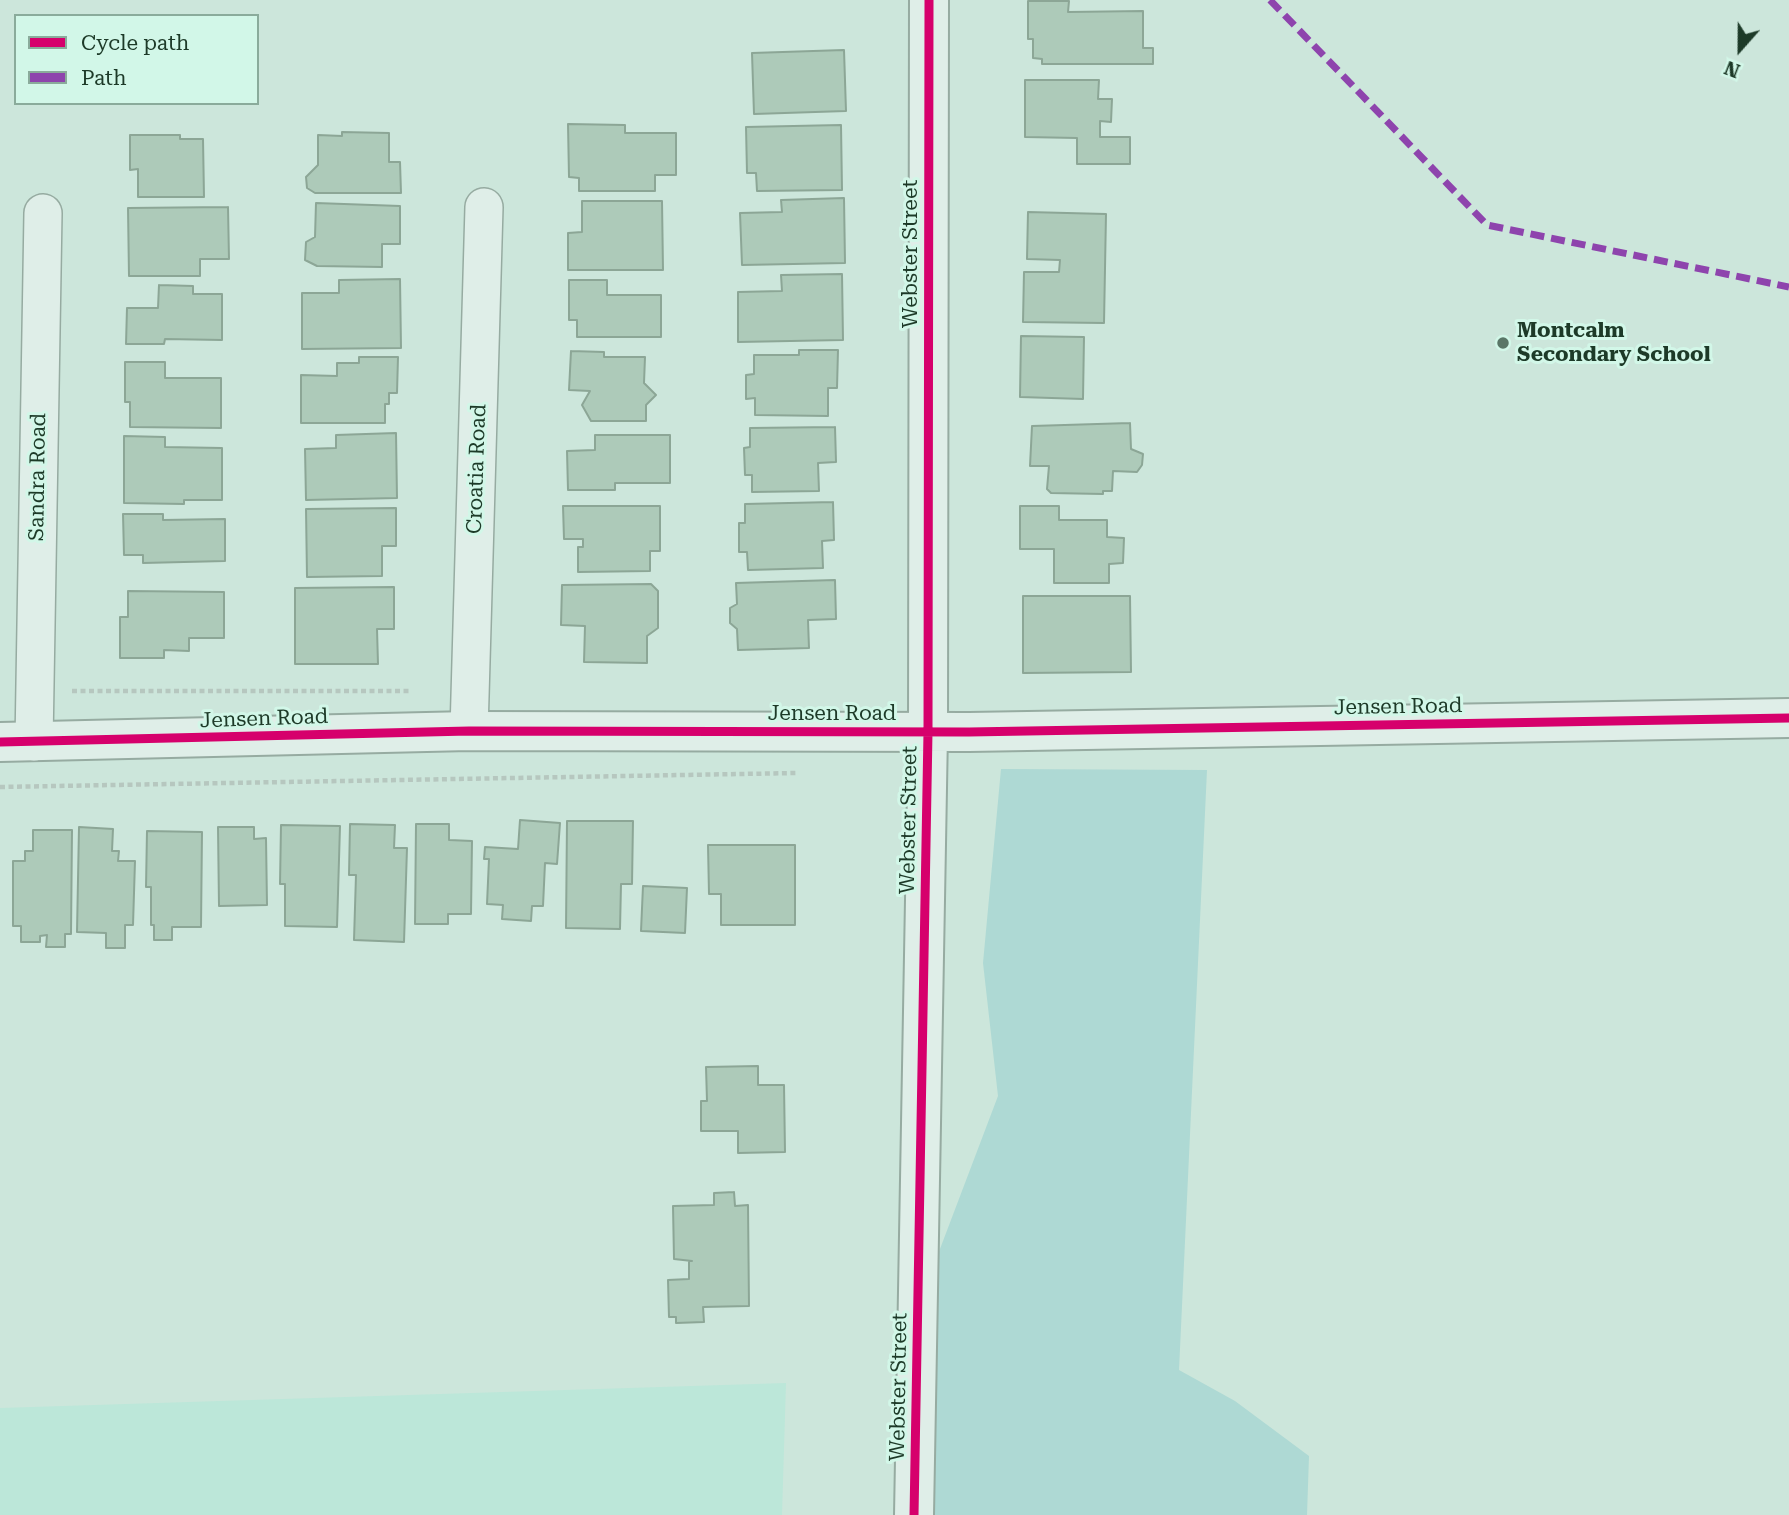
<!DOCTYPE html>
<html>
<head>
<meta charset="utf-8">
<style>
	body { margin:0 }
	#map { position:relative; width:1789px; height:1515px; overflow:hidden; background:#cce6db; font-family:"Roboto Serif",serif }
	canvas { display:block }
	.legend { position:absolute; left:14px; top:14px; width:245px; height:91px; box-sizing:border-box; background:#d2f7e8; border:2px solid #8aab9b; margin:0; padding:9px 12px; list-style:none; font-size:21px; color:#1d3a28 }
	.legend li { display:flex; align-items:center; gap:14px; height:35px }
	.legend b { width:35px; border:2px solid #8aab9b }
	.north { position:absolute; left:1705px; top:14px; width:70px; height:70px; -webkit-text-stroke:5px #d2f7e8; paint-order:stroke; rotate:201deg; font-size:19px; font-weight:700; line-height:28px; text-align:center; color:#1d3a28 }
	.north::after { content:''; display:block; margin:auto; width:24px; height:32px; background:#1d3a28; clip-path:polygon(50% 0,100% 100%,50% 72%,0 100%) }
</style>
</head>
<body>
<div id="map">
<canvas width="1789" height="1515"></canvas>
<ul class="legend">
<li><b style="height:9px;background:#d6006c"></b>Cycle path</li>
<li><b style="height:9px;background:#8e44ad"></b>Path</li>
</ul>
<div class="north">N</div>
</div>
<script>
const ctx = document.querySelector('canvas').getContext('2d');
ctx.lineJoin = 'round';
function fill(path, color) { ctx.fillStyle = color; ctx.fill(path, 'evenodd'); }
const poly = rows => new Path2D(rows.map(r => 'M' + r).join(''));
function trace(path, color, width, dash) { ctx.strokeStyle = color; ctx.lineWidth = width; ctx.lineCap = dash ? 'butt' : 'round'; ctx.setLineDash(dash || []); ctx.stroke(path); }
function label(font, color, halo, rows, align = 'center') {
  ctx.font = font + ' "Roboto Serif",serif'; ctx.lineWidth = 6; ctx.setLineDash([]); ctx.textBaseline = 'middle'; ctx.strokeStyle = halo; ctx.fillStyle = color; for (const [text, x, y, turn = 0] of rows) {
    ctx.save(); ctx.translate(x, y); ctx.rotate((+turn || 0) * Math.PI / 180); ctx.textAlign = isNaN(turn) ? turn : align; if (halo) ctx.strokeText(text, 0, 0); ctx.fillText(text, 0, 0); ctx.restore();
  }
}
const farmland = poly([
	[786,1383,782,1515,0,1515,0,1408]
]);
const green = poly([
	[1001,769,1207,770,1179,1370,1235,1401,1309,1456,1307,1515,914,1515,910,1328,998,1096,983,963]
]);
const building = poly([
	[1028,1,1069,1,1068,12,1143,11,1143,48,1153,48,1153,64,1042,64,1042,59,1033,58,1033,39,1028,39,1028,1],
	[844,50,846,111,754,114,752,53,844,50],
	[1025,80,1099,80,1098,99,1112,99,1111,122,1100,121,1100,137,1130,137,1130,164,1077,164,1077,138,1025,137,1025,80],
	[568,124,625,125,625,133,676,133,676,175,655,175,655,191,579,191,579,178,569,177,568,124],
	[841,125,842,190,757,191,756,173,747,173,746,127,841,125],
	[342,132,389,133,389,162,400,162,401,193,315,193,307,188,306,177,318,165,318,135,342,136,342,132],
	[130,135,180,135,180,139,203,139,204,197,138,197,138,169,130,170,130,135],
	[844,198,845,263,742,265,740,213,782,212,781,200,844,198],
	[582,201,662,201,663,270,568,270,568,233,582,232,582,201],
	[316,203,400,206,400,244,382,244,382,267,317,266,305,260,306,242,315,237,316,203],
	[228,207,229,259,200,259,200,276,129,276,128,208,228,207],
	[1028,212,1106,214,1104,323,1023,322,1024,272,1059,272,1060,260,1027,259,1028,212],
	[842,274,843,340,738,342,738,292,782,291,781,275,842,274],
	[400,279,401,348,302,349,302,293,339,293,339,280,400,279],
	[569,280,607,280,607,295,661,295,661,337,577,337,577,320,569,320,569,280],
	[159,285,193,286,193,294,222,294,222,340,165,339,164,344,126,344,127,308,158,308,159,285],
	[1021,336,1084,337,1083,399,1020,397,1021,336],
	[799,350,838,350,837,388,828,388,828,416,755,415,755,398,746,399,746,375,754,374,754,355,799,355,799,350],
	[571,351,604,352,604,357,645,357,644,383,656,395,646,405,646,421,591,421,582,405,590,391,569,390,571,351],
	[359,357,398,357,397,393,389,393,389,404,385,404,385,423,301,423,301,375,337,376,337,363,359,363,359,357],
	[125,362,165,362,165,378,221,378,221,428,130,427,130,402,125,402,125,362],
	[1130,423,1131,449,1143,454,1142,465,1137,472,1113,471,1112,491,1103,491,1103,494,1051,493,1047,489,1049,466,1030,466,1032,426,1130,423],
	[835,427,836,462,818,463,819,491,752,492,752,475,745,475,744,448,750,447,750,428,835,427],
	[396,433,397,498,306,500,305,449,336,448,336,435,396,433],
	[595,435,670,435,670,483,615,483,615,490,568,490,567,451,595,450,595,435],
	[124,436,165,437,165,447,222,448,222,500,184,500,184,504,124,503,124,436],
	[833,502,834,540,822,541,823,568,748,570,747,552,739,552,739,523,745,523,745,504,833,502],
	[563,506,660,506,660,551,650,551,650,571,578,572,578,547,583,547,583,539,564,539,563,506],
	[1020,506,1059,506,1059,520,1107,520,1107,537,1124,538,1123,563,1109,564,1109,583,1054,583,1054,549,1020,549,1020,506],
	[396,508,396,546,382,546,382,576,307,577,306,509,396,508],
	[123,514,163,514,163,520,225,519,225,561,143,563,143,555,124,555,123,514],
	[835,580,836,619,808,620,809,648,738,650,737,629,730,623,730,608,737,604,736,583,835,580],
	[651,584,658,591,658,628,647,636,647,663,584,662,585,626,561,625,562,585,651,584],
	[394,587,394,629,377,629,378,664,295,664,295,588,394,587],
	[128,591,224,592,224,638,189,638,189,651,164,650,164,658,120,658,120,617,128,617,128,591],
	[1023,596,1130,596,1131,672,1023,673,1023,596],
	[520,820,560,823,557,864,545,863,543,906,532,906,531,921,502,919,503,905,487,904,489,859,484,859,485,847,518,849,520,820],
	[567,821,633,821,632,884,621,884,620,929,566,928,567,821],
	[350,824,395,825,394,848,407,848,404,942,354,940,356,875,349,875,350,824],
	[416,824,449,824,449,840,472,841,471,914,448,914,448,924,415,924,416,824],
	[281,825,340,826,337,927,285,926,285,884,280,884,281,825],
	[79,827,113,829,112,851,119,851,118,861,135,861,133,925,125,925,125,948,106,948,106,933,77,932,79,827],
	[218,827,254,827,254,839,266,838,267,905,219,906,218,827],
	[33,830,72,830,71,934,65,934,65,947,46,947,47,935,40,936,40,942,21,942,21,926,13,926,13,861,25,861,25,851,33,851,33,830],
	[147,831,202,832,201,927,172,927,172,940,154,940,154,925,151,925,151,887,146,887,147,831],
	[708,845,795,845,795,925,721,925,721,894,709,894,708,845],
	[643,886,687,888,685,933,641,931,643,886],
	[758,1066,758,1085,784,1085,785,1152,738,1153,738,1131,701,1131,701,1101,707,1101,706,1067,758,1066],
	[734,1192,735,1206,748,1205,749,1306,703,1307,704,1322,676,1323,676,1317,669,1317,668,1280,689,1279,689,1261,692,1261,674,1259,673,1206,714,1205,714,1193,734,1192]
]);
const path = poly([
	[72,691,409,691],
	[0,787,797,773]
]);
const minor = poly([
	[469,731,484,207],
	[34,742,43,213]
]);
const tertiary = poly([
	[0,742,469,731,969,732,1789,718],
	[914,1515,928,732,929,0]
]);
const quiet = poly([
	[1270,0,1487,225,1789,287]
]);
const cycleway = poly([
	[0,742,469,731,969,732,1789,718],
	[914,1515,928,732,929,0]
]);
const markers = [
	[1503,343,7,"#5a7667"]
];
const streetNames = [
	["Webster Street",911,254,-90],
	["Croatia Road",477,469,-88],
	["Sandra Road",38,477,-89],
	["Jensen Road",1398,707,-1],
	["Jensen Road",832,714],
	["Jensen Road",264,719,-2],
	["Webster Street",909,820,-89],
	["Webster Street",899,1387,-89]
];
const poiNames = [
	["Montcalm",1517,331],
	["Secondary School",1517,355]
];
fill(farmland, '#bce7d9');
fill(green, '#aed9d4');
fill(building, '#adcab9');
trace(building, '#8ca696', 2);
trace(minor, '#96aba1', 40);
trace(tertiary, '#96aba1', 42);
trace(path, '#b6c7bf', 4.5, [5, 3.5]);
trace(minor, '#dfeee8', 37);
trace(tertiary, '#dfeee8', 38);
trace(quiet, '#8e44ad', 7, [14, 7]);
trace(cycleway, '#d6006c', 9);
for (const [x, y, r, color] of markers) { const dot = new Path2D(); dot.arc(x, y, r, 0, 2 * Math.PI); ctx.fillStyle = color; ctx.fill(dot); trace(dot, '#d2f7e8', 2.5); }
label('21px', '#1d3a28', '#d2f7e8', streetNames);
label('bold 21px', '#1d3a28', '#d2f7e8', poiNames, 'left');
</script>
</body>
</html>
